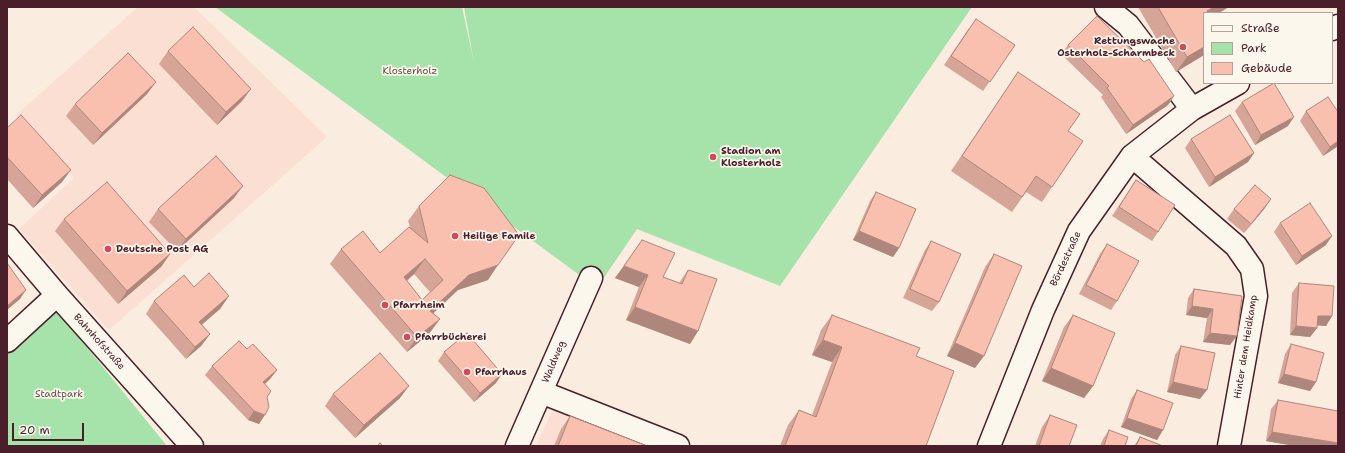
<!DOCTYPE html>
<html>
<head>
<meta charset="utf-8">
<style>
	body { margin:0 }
	#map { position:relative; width:1345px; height:453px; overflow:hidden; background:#fbece0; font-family:"Shantell Sans",sans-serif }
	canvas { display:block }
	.frame { position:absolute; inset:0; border:8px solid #4a1f2b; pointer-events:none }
	.legend { position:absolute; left:1203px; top:12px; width:130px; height:72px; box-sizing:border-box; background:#fbf7ec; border:1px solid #b4a19f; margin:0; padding:5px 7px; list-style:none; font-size:12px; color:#4a1f2b }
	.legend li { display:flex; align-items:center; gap:8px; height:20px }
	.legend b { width:20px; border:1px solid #b4a19f }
	.scale { position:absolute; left:12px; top:423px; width:72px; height:18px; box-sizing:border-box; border:2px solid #4a1f2b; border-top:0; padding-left:5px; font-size:12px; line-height:14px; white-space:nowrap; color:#4a1f2b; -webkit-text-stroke:3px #fbf7ec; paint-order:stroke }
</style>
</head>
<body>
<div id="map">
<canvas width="1345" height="453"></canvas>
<div class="frame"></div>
<ul class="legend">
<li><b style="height:5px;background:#fbf7ec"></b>Straße</li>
<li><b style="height:11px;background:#a5e3aa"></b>Park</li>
<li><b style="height:11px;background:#f9c0b0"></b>Gebäude</li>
</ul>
<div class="scale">20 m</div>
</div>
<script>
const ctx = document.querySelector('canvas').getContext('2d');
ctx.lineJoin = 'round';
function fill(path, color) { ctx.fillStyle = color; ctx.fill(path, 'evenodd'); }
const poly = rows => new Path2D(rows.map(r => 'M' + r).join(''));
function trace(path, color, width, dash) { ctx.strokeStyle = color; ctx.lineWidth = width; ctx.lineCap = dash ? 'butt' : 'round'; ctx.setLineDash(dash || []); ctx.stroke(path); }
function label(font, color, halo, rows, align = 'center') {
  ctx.font = font + ' "Shantell Sans",sans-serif'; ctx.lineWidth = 3.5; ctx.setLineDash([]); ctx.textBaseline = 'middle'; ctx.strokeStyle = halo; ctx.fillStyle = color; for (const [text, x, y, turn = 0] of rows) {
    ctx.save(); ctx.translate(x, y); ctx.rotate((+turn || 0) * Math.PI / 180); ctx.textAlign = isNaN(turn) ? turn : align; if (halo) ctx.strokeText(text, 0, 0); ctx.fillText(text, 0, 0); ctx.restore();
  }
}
const built = poly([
	[138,7,194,7,327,137,109,330,19,229,74,178,16,115],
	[555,405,655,446,536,446]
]);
const green = poly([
	[215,7,462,7,474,63,464,7,972,7,780,286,637,229,597,288],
	[55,308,167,446,7,446,7,353]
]);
const minor = poly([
	[1106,7,1128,25,1192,109],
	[1332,29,1338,26],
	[1132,156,1236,246,1252,269,1256,296,1229,446],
	[7,236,57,295,192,446],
	[7,341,57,295],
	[541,392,678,446],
	[517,446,591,278],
	[989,446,1043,310,1079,231,1132,156,1192,109,1238,83]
]);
const wall = poly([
	[1138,7,1229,7,1204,13,1204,55,1176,72],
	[969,28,1015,45,983,91,944,65],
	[1068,45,1174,96,1168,105,1126,134,1101,97,1103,95,1061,54],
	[168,51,242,101,217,125,159,64],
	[1018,72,1068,131,1052,187,1042,202,1026,192,1012,212,951,171],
	[147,94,93,145,66,116,75,104],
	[1242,102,1288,126,1255,145,1235,111],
	[1306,111,1338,112,1338,146,1323,156,1300,121],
	[7,128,62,182,33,208,7,179],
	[1191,139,1254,153,1248,162,1209,187,1185,148],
	[1136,180,1158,232,1152,241,1112,216],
	[876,192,899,248,893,257,853,240,870,201],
	[234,198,177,251,149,222,158,209],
	[419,206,488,280,458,290,433,313,429,334,407,352,330,264,341,249,380,253,410,227,408,221],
	[414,274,430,292,422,300,407,281],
	[1265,208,1244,233,1227,219,1234,209],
	[64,219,170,254,161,267,118,304,55,231],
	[1280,223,1326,245,1296,265,1274,232],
	[642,240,663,277,679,283,688,270,698,331,690,344,626,320,639,287,615,278],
	[931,241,939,302,932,311,903,298,925,250],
	[1107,244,1117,301,1111,310,1079,294,1100,254],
	[994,254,975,368,947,356,985,267],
	[1299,283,1332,316,1326,326,1317,325,1317,328,1310,337,1290,335,1292,293],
	[194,287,229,296,220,309,202,325,210,334,201,346,186,359,146,314,154,301],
	[1194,289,1242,296,1230,345,1203,342,1207,318,1186,315,1188,298],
	[832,315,916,356,926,446,780,446,788,425,799,410,812,415,832,362,812,355,821,330],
	[1073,315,1093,386,1084,398,1042,381,1064,327],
	[1291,344,1316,382,1310,391,1278,383,1285,354],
	[1181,346,1200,399,1167,392,1175,355],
	[247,349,277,370,270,379,265,384,267,397,259,424,248,420,205,375,212,366],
	[444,352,496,383,474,402,438,361],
	[1137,390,1163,430,1157,440,1121,427,1131,399],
	[333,394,400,398,355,438,325,406],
	[1278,400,1338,445,1337,446,1295,446,1266,441,1271,409],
	[1050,415,1069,446,1035,446,1042,427],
	[570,416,647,446,554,446,561,429],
	[1109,430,1125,446,1100,446,1103,439],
	[1140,437,1163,446,1134,446]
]);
const shadedWall = poly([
	[1214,7,1229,7,1219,13,1205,13,1207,11],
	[1204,47,1204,55,1176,72,1187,57],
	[156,82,147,94,93,145,102,133],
	[251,89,242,101,217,125,226,112],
	[1174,96,1168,105,1126,134,1133,125],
	[1294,117,1288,126,1255,145,1261,135],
	[1338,141,1338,146,1323,156,1330,147],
	[1254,153,1248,162,1209,187,1215,177],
	[71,170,62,182,33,208,42,195],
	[243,186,234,198,177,251,186,239],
	[1271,199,1265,208,1244,233,1251,224],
	[859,231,899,248,893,257,853,240],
	[1332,236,1326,245,1296,265,1302,256],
	[170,254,161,267,118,304,127,291],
	[425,259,414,274,393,292,404,277],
	[498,265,488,280,458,290,420,326,430,311,469,275],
	[624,266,648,275,639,287,615,278],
	[26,290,20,299,7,310,7,306],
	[229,296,220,309,190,334,199,322],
	[1192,306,1213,309,1207,318,1186,315],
	[635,307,698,331,690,344,626,320],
	[1318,316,1332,316,1326,326,1311,325],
	[440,319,429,334,407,352,417,337],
	[1296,326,1317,328,1310,337,1290,335],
	[1210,333,1237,336,1230,345,1203,342],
	[210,334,201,346,186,359,195,347],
	[823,340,842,347,832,362,812,355],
	[955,343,984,356,975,368,947,356],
	[1051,368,1093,386,1084,398,1042,381],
	[277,370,270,379,257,391,263,382],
	[502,374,496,383,474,402,480,393],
	[1284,374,1316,382,1310,391,1278,383],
	[1173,382,1207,390,1200,399,1167,392],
	[409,386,400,398,355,438,364,425],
	[254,411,265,415,259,424,248,420],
	[1127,418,1163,430,1157,440,1121,427],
	[1272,432,1338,443,1338,445,1337,446,1295,446,1266,441]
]);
const building = poly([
	[1158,7,1214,7,1207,11,1208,13,1204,13,1204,47,1187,57,1158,7],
	[1097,16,1144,62,1149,59,1174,96,1133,125,1107,88,1109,86,1068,45,1097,16],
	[976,19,1015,45,990,82,951,56,976,19],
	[193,27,251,89,226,112,168,51,193,27],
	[128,53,156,82,102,133,75,104,128,53],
	[1018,72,1080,114,1068,131,1083,141,1052,187,1036,176,1022,197,962,156,1018,72],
	[1274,83,1294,117,1261,135,1242,102,1274,83],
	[1328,97,1338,112,1338,141,1330,147,1306,111,1328,97],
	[21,115,71,170,42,195,7,157,7,128,21,115],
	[1230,115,1254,153,1215,177,1191,139,1230,115],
	[216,156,243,186,186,239,158,209,216,156],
	[450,175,484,188,519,235,498,265,469,275,430,311,440,319,417,337,341,249,363,231,380,253,409,227,428,243,419,206,450,175],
	[425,259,443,280,422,300,404,277,425,259],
	[1136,180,1175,205,1158,232,1119,207,1136,180],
	[107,182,170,254,127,291,64,219,107,182],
	[1255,185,1271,199,1251,224,1234,209,1255,185],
	[876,192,916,209,899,248,859,231,876,192],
	[1310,203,1332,236,1302,256,1280,223,1310,203],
	[642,240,675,253,663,277,682,284,688,270,717,279,698,331,635,307,648,275,624,266,642,240],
	[931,241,961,254,939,302,910,289,931,241],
	[1107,244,1139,261,1117,301,1086,285,1107,244],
	[994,254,1022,266,984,356,955,343,994,254],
	[7,263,26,290,7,306,7,263],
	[209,273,229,296,199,322,210,334,195,347,154,301,184,275,194,287,209,273],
	[1299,283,1334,286,1332,316,1318,316,1317,328,1296,326,1299,283],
	[1194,289,1242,296,1237,336,1210,333,1213,309,1192,306,1194,289],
	[832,315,920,348,916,356,954,371,926,446,785,446,799,410,816,417,842,347,823,340,832,315],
	[1073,315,1115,333,1093,386,1051,368,1073,315],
	[467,333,502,374,480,393,444,352,467,333],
	[239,341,247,349,253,344,277,370,263,382,271,391,267,397,269,407,265,415,254,411,212,366,239,341],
	[1291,344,1324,353,1316,382,1284,374,1291,344],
	[1181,346,1215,353,1207,390,1173,382,1181,346],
	[380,353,409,386,364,425,333,394,380,353],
	[1137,390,1173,403,1163,430,1127,418,1137,390],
	[1278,400,1338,411,1338,443,1272,432,1278,400],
	[1050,415,1077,425,1069,446,1039,446,1050,415],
	[570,416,647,446,558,446,570,416],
	[1109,430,1128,437,1125,446,1104,446,1109,430],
	[1140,437,1163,446,1136,446,1140,437],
	[380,443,383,446,377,446,380,443]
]);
const markers = [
	[1183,47,4,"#d1495b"],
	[713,157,4,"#d1495b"],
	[455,236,4,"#d1495b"],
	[108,249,4,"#d1495b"],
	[385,305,4,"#d1495b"],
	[407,337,4,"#d1495b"],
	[467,372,4,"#d1495b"]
];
const poiNames = [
	["Rettungswache",1175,41,"right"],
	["Osterholz-Scharmbeck",1175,53,"right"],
	["Stadion am",721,151],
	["Klosterholz",721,163],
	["Heilige Famile",463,236],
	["Deutsche Post AG",116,249],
	["Pfarrheim",393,305],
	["Pfarrbücherei",415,337],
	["Pfarrhaus",475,372]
];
const parkNames = [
	["Klosterholz",410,71],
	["Stadtpark",59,394]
];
const streetNames = [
	["Bördestraße",1066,259,-65],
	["Bahnhofstraße",99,342,48],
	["Hinter dem Heidkamp",1246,347,-81],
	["Waldweg",554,362,-67]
];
fill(built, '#fadfd2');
fill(green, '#a5e3aa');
trace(minor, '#4a1f2b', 25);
trace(minor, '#fbf7ec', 22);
fill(wall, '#d6a597');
fill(shadedWall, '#ae867b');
fill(building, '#f9c0b0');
trace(building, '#ae867b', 1);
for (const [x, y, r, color] of markers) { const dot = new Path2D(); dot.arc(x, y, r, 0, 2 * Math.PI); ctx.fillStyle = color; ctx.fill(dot); trace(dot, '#fbf7ec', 1.5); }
label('bold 10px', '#4a1f2b', '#fbf7ec', poiNames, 'left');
label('10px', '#61504b', '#fbf7ec', parkNames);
label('10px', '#4a1f2b', '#fbf7ec', streetNames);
</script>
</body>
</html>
